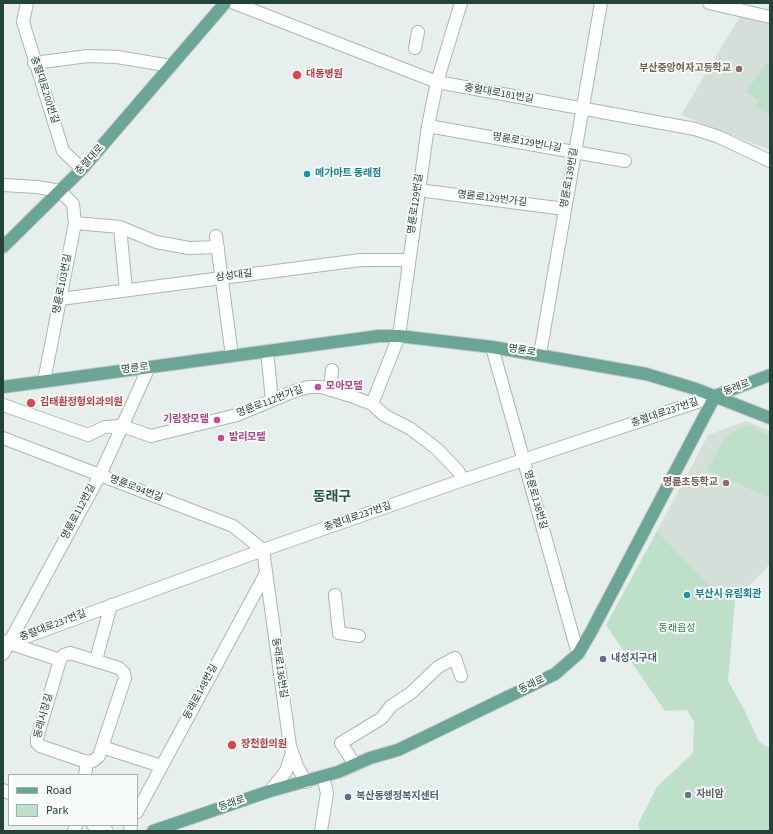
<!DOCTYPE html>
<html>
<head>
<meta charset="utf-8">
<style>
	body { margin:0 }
	#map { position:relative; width:773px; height:834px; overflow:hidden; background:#e6efeb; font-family:"Source Sans 3",sans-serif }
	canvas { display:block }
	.frame { position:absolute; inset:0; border:4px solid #24423a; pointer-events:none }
	.legend { position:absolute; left:8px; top:774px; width:130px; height:52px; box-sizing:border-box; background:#f7fbf9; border:1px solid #a3b1ad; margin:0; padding:5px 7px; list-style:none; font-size:12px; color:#24423a }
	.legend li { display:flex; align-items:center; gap:8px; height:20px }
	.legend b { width:20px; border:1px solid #a3b1ad }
</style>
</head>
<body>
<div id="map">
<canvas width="773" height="834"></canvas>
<div class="frame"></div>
<ul class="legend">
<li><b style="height:5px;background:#6aa596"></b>Road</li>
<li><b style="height:11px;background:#bfe0c8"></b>Park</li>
</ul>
</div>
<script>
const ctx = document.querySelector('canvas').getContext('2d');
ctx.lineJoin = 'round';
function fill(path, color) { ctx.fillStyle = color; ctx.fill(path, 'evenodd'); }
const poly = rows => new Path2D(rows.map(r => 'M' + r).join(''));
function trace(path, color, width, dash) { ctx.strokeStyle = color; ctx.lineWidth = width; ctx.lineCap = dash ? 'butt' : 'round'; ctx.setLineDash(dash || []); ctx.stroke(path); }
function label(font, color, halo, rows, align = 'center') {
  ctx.font = font + ' "Source Sans 3","Noto Sans KR",sans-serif'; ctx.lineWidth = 4; ctx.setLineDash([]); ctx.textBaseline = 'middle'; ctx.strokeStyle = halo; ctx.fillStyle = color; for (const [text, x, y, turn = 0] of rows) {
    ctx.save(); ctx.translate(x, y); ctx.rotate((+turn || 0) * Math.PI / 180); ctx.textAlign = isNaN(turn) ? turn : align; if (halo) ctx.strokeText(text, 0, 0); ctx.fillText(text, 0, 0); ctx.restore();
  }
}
const built = poly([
	[740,16,770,23,770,150,681,115],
	[746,421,770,431,770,564,735,600,705,581,657,531,708,435]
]);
const green = poly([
	[767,62,770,62,770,115,755,107,759,100,746,92],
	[747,425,770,436,770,498,707,470,726,436],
	[657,531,705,581,735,600,728,681,744,709,759,742,770,748,770,831,640,831,638,824,657,787,693,753,694,722,687,710,665,711,606,625]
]);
const minor = poly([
	[27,3,23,22,63,151,82,169],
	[234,3,437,82,695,129,719,137,770,161],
	[709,3,770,17],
	[415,48,418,32],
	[34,63,88,56,117,57,171,66],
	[428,126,625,161],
	[3,185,37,187,60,191,73,204,75,223,44,381],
	[418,190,565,209],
	[75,223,120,227,156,242,189,248,218,247],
	[120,227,126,290],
	[216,236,232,356],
	[60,299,361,260,409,260],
	[492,347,578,654],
	[267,351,272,400],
	[540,354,601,3],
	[330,390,332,370],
	[372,404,399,336,428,126,437,82,461,3],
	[3,405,88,435,105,427,122,426,151,436,237,415,292,392,308,387,322,387,351,396,372,404,384,415,411,429,437,449,458,471,463,480],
	[3,438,233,526,263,550,290,746,297,766,306,782],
	[335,595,339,633,359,636],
	[3,641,9,643,263,550,463,480,715,396],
	[9,643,60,660],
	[70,653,119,668,124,673,125,678,99,756,93,761,87,762,40,746,37,743,37,738,60,660,64,655,70,653],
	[3,654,100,475,149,367],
	[96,660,111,605],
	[102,747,161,766],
	[355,765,341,743,382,718,391,706,411,693,438,667,455,658,461,676],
	[85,775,87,762],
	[3,790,9,793],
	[270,791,286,771,292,753],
	[137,812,266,573],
	[93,825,107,831],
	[74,831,76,825],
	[130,831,131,825],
	[321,831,327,793,323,777]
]);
const major = poly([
	[3,247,82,169,225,3],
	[3,387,379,336,399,336,492,347,646,374,696,389,770,418],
	[153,831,270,791,338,772,370,758,398,750,555,674,578,654,591,632,715,396,770,375]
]);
const markers = [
	[739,69,4,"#8d6e63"],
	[297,75,5,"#e0444e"],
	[307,174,4,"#0f9aa8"],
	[318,387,4,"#d1479c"],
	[31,403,5,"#e0444e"],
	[217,420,4,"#d1479c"],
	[221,438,4,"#d1479c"],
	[726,483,4,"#8d6e63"],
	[687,595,4,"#0f9aa8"],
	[603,659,4,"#5c6f8a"],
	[232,745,5,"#e0444e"],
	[688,795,4,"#6b7280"],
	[348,797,4,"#5c6f8a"]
];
const educationNames = [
	["부산중앙여자고등학교",731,69],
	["명륜초등학교",718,483]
];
const healthNames = [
	["대동병원",306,75],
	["김태환정형외과의원",40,403],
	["장천한의원",241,745]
];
const streetNames = [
	["충렬대로200번길",44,90,72],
	["충렬대로181번길",499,94,10],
	["명륜로129번나길",527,143,10],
	["충렬대로",90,160,-48],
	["명륜로139번길",570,178,-80],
	["명륜로129번가길",492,199,7],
	["명륜로129번길",416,204,-82],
	["삼성대길",234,276,-7],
	["명륜로103번길",63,284,-79],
	["명륜로",522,351,9],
	["명륜로",135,369,-7],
	["동래로",737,388,-21],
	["명륜로112번가길",270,402,-21],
	["충렬대로237번길",665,413,-19],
	["명륜로94번길",136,489,21],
	["명륜로138번길",535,500,74],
	["명륜로112번길",79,512,-62],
	["충렬대로237번길",358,517,-19],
	["충렬대로237번길",53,626,-21],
	["동래로136번길",279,668,82],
	["동래로",532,685,-26],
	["동래로148번길",201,692,-62],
	["동래시장길",44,716,-75],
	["동래로",232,804,-19]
];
const cultureNames = [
	["메가마트 동래점",315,174],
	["부산시 유림회관",695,595]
];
const hotelNames = [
	["모아모텔",326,387],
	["기림장모텔",209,420,"right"],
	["발리모텔",229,438]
];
const parkNames = [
	["동래읍성",677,629]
];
const serviceNames = [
	["내성지구대",611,659],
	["복산동행정복지센터",356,797]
];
const worshipNames = [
	["자비암",696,795]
];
const districtNames = [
	["동래구",332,498]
];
fill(built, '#d4dfda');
fill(green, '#bfe0c8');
trace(minor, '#a8b8b2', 14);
trace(major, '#c2cac8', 14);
trace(minor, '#fff', 12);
trace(major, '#6aa596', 12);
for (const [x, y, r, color] of markers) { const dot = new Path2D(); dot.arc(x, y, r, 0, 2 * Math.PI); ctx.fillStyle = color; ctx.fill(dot); trace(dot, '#f7fbf9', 1.5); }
label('bold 10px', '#785e54', '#f7fbf9', educationNames, 'right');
label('bold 10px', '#be3a42', '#f7fbf9', healthNames, 'left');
label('10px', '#24423a', '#f7fbf9', streetNames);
label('bold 10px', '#0d838f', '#f7fbf9', cultureNames, 'left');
label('bold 10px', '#b23c85', '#f7fbf9', hotelNames, 'left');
label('10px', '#2d7a4b', '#f7fbf9', parkNames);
label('bold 10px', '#4e5e75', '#f7fbf9', serviceNames, 'left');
label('bold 10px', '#5b616d', '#f7fbf9', worshipNames, 'left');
label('bold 14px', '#1f5548', '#f7fbf9', districtNames);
</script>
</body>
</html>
